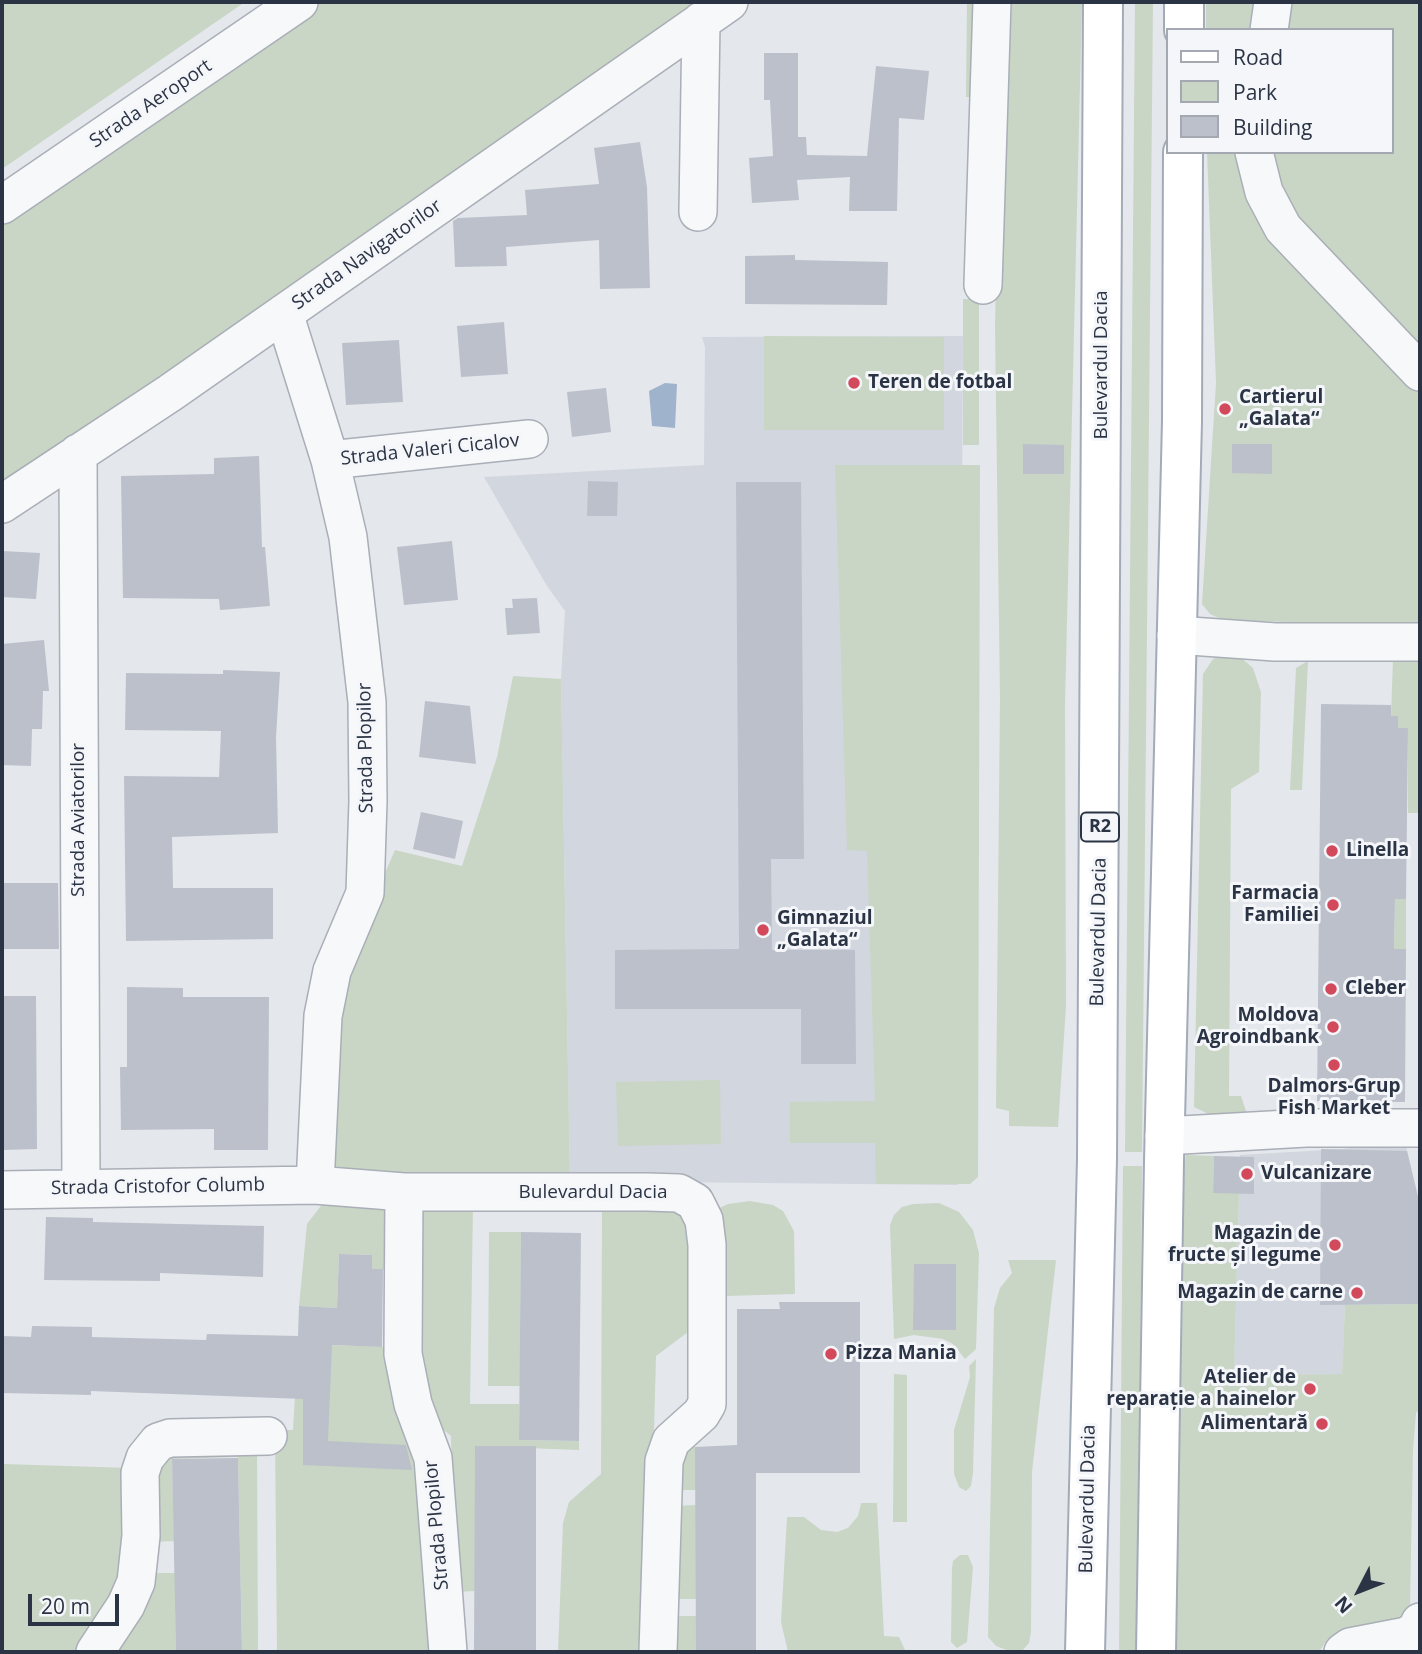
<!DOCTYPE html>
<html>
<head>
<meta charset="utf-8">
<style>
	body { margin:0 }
	#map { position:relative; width:1422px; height:1654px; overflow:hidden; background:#e4e7ec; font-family:"Open Sans",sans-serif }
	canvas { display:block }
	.frame { position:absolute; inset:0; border:4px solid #2b3445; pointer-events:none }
	.legend { position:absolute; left:1166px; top:28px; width:228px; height:126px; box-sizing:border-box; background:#f4f6f9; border:2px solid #a4a8b1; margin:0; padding:9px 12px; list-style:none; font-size:21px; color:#2b3445 }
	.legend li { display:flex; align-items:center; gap:14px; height:35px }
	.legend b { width:35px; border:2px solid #a4a8b1 }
	.north { position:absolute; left:1324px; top:1556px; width:70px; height:70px; -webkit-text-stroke:5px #f4f6f9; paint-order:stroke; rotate:228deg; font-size:19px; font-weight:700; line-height:28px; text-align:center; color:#2b3445 }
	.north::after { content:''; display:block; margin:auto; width:24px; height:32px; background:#2b3445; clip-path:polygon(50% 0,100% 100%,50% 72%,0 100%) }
	.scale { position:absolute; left:28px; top:1594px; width:91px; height:32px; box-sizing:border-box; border:4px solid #2b3445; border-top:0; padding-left:9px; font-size:21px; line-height:24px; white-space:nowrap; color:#2b3445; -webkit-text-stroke:5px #f4f6f9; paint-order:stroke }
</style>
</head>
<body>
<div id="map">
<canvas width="1422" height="1654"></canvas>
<div class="frame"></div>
<ul class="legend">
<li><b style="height:9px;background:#fff"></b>Road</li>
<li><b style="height:19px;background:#c9d6c5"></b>Park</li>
<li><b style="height:19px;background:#bbc0ca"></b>Building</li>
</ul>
<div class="north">N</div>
<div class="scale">20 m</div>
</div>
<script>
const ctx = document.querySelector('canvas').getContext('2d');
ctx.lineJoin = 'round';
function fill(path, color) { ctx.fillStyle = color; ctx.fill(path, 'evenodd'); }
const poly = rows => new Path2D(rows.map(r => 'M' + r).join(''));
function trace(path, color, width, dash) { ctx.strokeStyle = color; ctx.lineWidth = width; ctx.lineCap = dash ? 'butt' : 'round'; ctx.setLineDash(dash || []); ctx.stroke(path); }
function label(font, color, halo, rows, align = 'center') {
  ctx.font = font + ' "Open Sans",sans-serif'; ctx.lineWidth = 6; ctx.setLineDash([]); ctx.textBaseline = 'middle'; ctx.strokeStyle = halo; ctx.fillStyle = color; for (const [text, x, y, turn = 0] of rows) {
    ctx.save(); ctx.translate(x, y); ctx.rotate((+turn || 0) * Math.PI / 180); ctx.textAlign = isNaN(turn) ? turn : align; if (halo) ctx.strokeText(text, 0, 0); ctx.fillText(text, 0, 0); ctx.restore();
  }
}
const built = poly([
	[963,336,958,1185,570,1181,561,679,565,611,547,586,484,477,704,465,705,347,702,337],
	[1404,1138,1420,1205,1420,1304,1345,1305,1342,1374,1234,1375,1240,1155,1343,1149]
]);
const green = poly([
	[2,2,245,2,2,169],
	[320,2,706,2,2,492,2,219],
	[967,2,985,2,981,97,966,97],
	[1002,2,1082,2,1065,704,1066,1006,1058,1127,1009,1126,1009,1111,996,1108,1000,698,995,326],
	[1135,2,1153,2,1142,1152,1125,1152],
	[1206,2,1420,2,1420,626,1223,620,1210,614,1202,604,1216,383,1207,152,1392,152,1392,30,1206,30],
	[963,299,979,299,979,445,963,445],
	[764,336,944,337,944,430,764,430],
	[835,465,980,465,978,1177,970,1184,876,1184,875,1143,790,1143,790,1102,875,1101,867,851,847,850],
	[1224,654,1239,656,1253,668,1261,692,1259,772,1231,789,1229,1096,1241,1096,1247,1114,1217,1118,1194,1107,1203,674,1213,659],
	[1393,658,1420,661,1420,813,1408,813,1408,728,1398,728,1398,716,1391,716],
	[1308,661,1302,790,1290,790,1296,668],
	[513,676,561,679,570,1181,449,1180,338,1170,325,1154,333,993,395,850,462,866,497,757],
	[1395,899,1406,899,1406,949,1394,949],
	[720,1080,721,1144,618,1146,616,1082],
	[1186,1155,1214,1156,1213,1193,1239,1193,1234,1375,1342,1374,1345,1305,1420,1304,1420,1408,1416,1413,1413,1451,1410,1605,1405,1618,1394,1625,1341,1631,1327,1640,1319,1652,1175,1652,1181,1196],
	[1123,1166,1142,1166,1138,1652,1119,1652],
	[327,1198,390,1201,392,1269,372,1269,372,1255,339,1254,337,1308,299,1306,307,1224],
	[750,1201,773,1205,783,1211,794,1231,795,1294,727,1296,717,1290,715,1210,728,1204],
	[939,1203,959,1212,973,1230,979,1253,976,1349,965,1359,953,1344,943,1339,914,1335,894,1339,890,1225,894,1215,902,1207,913,1204],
	[473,1204,470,1404,519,1404,519,1440,579,1441,579,1450,475,1446,475,1591,454,1592,451,1436,427,1416,421,1398,417,1210],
	[673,1206,688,1215,696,1326,656,1356,648,1652,558,1652,563,1523,569,1502,601,1474,602,1207],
	[489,1232,521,1232,520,1386,488,1386],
	[1008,1260,1056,1260,1032,1472,1031,1632,1029,1643,1023,1650,1012,1652,996,1646,988,1637,994,1308,1000,1288,1012,1273],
	[298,1344,389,1347,423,1448,431,1652,277,1652,275,1430,293,1430],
	[976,1359,973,1473,971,1486,966,1491,959,1487,954,1474,954,1430,970,1377,969,1366],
	[894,1374,907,1375,907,1522,893,1522],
	[257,1444,258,1652,242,1652,238,1457,172,1459,174,1541,151,1542,150,1478,162,1450],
	[695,1445,696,1490,675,1490,675,1449],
	[4,1464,129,1468,128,1578,85,1652,2,1652],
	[861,1503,877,1503,884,1636,899,1637,906,1652,788,1652,781,1622,787,1517,804,1517,821,1530,837,1532,848,1528,858,1516],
	[696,1505,696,1599,669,1599,669,1506],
	[960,1555,968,1555,973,1567,967,1642,957,1648,951,1642,952,1568,953,1561],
	[149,1573,175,1573,176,1652,113,1652],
	[666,1616,696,1616,696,1652,667,1652]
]);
const water = poly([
	[665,383,677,384,675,428,652,426,649,391]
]);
const building = poly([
	[764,53,798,53,798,137,806,137,807,155,867,156,876,66,929,71,924,120,899,118,897,211,849,211,850,177,797,180,799,200,752,203,749,158,773,156,770,100,764,100],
	[640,142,647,187,650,288,600,289,599,240,506,247,507,266,455,267,453,221,458,218,527,215,525,190,599,184,594,148],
	[795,255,795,260,888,262,887,305,745,304,745,256],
	[504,322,508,374,461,377,457,326],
	[399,340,403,402,346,405,342,343],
	[606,388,611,432,572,437,567,392],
	[1023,444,1064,445,1064,474,1023,474],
	[1232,444,1272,444,1272,474,1232,473],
	[259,456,262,547,265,547,270,606,220,610,219,599,123,598,121,476,214,474,214,458],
	[588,481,618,482,617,516,587,516],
	[736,482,801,482,804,859,771,859,772,950,855,950,856,1064,801,1064,801,1009,615,1009,615,950,739,949],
	[452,541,458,600,404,605,397,547],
	[2,551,40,553,36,599,2,597],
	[537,598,540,633,507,635,505,608,513,608,512,599],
	[44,640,49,691,43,691,42,729,32,729,31,766,2,765,2,644],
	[223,670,280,672,276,737,278,833,172,837,173,888,273,888,273,939,126,941,124,776,219,777,221,731,125,730,126,673,223,674],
	[425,701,470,706,476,764,419,757],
	[1321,704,1391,705,1391,716,1398,716,1398,728,1408,728,1406,899,1395,899,1394,949,1406,949,1405,1102,1317,1101],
	[421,812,463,821,455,859,413,849],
	[2,883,58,883,59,949,2,949],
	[127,987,183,988,183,997,269,997,268,1150,214,1150,214,1129,121,1130,120,1067,127,1067],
	[2,996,36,996,37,1149,2,1150],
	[1321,1149,1407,1151,1420,1205,1420,1304,1320,1305],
	[1214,1156,1254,1157,1254,1194,1213,1193],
	[46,1217,93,1218,93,1222,264,1226,263,1277,160,1273,160,1281,44,1280],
	[521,1232,581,1233,579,1441,519,1440],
	[339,1254,372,1255,372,1269,383,1269,382,1347,332,1345,328,1441,406,1445,412,1470,303,1465,303,1399,91,1391,91,1395,2,1393,2,1336,31,1337,32,1326,92,1327,92,1337,206,1340,207,1334,298,1336,299,1306,337,1308],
	[914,1264,956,1264,956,1330,913,1330],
	[779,1302,860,1302,860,1473,756,1473,756,1652,696,1652,695,1447,737,1445,737,1309,780,1309],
	[475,1446,536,1446,536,1652,474,1652],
	[238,1458,242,1652,176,1652,172,1459]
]);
const minor = poly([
	[1269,30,1273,2],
	[1254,152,1264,192,1283,228,1420,372],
	[2,205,299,2],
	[698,212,701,21],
	[983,285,992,2],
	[284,313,330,460,348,537,367,702,368,801,365,893,332,971,323,1016,315,1185],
	[78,453,81,1187],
	[330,460,529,439],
	[2,504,170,393,729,2],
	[1176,635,1275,642,1420,642],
	[1164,1136,1306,1128,1420,1128],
	[2,1190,315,1185,404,1192,647,1192,679,1193,695,1202,704,1220,707,1245,707,1404,701,1414,671,1441,664,1461,658,1652],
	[404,1192,403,1354,413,1404,433,1458,448,1652],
	[95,1652,126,1605,136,1582,141,1536,140,1473,145,1458,158,1442,170,1438,268,1436],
	[1343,1652,1350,1647,1407,1636,1419,1628,1420,1622]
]);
const major = poly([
	[1184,30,1184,2],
	[1085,1652,1097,1159,1103,2],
	[1156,1652,1164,1161,1182,421,1183,152]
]);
const markers = [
	[854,383,7,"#d1495b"],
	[1225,409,7,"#d1495b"],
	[1332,851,7,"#d1495b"],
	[1333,905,7,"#d1495b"],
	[763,930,7,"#d1495b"],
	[1331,989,7,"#d1495b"],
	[1333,1027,7,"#d1495b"],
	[1334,1065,7,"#d1495b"],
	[1247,1174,7,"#d1495b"],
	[1335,1245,7,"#d1495b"],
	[1357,1293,7,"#d1495b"],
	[831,1354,7,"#d1495b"],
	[1310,1389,7,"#d1495b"],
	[1322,1424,7,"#d1495b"]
];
const shields = [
	[1100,827,38]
];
const shieldNames = [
	["R2",1100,827]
];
const streetNames = [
	["Strada Aeroport",151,104,-34],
	["Strada Navigatorilor",367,255,-35],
	["Bulevardul Dacia",1102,365,-90],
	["Strada Valeri Cicalov",430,450,-6],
	["Strada Plopilor",366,748,-91],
	["Strada Aviatorilor",79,820,-90],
	["Bulevardul Dacia",1099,932,-89],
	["Strada Cristofor Columb",158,1187,-1],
	["Bulevardul Dacia",593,1193],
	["Bulevardul Dacia",1088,1499,-89],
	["Strada Plopilor",437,1525,-95]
];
const poiNames = [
	["Teren de fotbal",868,383],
	["Cartierul",1239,398],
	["„Galata“",1239,420],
	["Linella",1346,851],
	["Farmacia",1319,894,"right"],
	["Familiei",1319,916,"right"],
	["Gimnaziul",777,919],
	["„Galata“",777,941],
	["Cleber",1345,989],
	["Moldova",1319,1016,"right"],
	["Agroindbank",1319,1038,"right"],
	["Dalmors-Grup",1334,1087,"center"],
	["Fish Market",1334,1109,"center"],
	["Vulcanizare",1261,1174],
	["Magazin de",1321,1234,"right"],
	["fructe și legume",1321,1256,"right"],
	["Magazin de carne",1343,1293,"right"],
	["Pizza Mania",845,1354],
	["Atelier de",1296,1378,"right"],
	["reparație a hainelor",1296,1400,"right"],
	["Alimentară",1308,1424,"right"]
];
fill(built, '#d2d6de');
fill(green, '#c9d6c5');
fill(water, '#9fb4cc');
fill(building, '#bbc0ca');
trace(minor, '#a9aeb7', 40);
trace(major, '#a3abb8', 42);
trace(minor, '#f7f8fa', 37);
trace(major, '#fff', 38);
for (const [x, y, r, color] of markers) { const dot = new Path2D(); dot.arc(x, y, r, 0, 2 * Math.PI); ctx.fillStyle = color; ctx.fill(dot); trace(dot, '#f4f6f9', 2.5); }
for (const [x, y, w] of shields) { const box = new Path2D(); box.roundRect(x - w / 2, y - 14.5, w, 29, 5); ctx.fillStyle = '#f4f6f9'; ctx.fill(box); trace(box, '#2b3445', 2); }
label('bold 18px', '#2b3445', null, shieldNames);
label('19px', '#2b3445', '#f4f6f9', streetNames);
label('bold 19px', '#2b3445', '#f4f6f9', poiNames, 'left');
</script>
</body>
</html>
